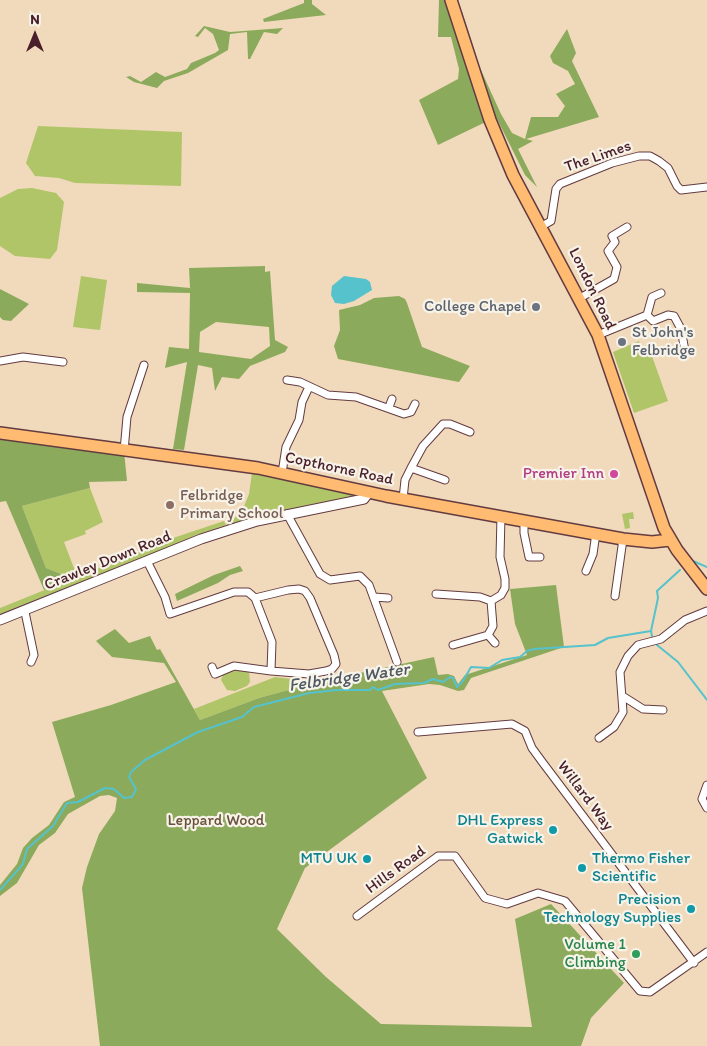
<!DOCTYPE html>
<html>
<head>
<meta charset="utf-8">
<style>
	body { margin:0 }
	#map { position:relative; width:707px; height:1046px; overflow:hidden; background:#f1dabb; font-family:Itim,sans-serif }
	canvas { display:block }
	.north { position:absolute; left:10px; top:10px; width:50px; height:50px; -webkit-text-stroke:4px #f7f3e8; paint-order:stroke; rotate:0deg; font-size:14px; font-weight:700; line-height:20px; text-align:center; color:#4a1f2b }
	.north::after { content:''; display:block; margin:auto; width:18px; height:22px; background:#4a1f2b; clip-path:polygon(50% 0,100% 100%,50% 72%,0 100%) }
</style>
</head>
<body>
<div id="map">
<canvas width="707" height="1046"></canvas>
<div class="north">N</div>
</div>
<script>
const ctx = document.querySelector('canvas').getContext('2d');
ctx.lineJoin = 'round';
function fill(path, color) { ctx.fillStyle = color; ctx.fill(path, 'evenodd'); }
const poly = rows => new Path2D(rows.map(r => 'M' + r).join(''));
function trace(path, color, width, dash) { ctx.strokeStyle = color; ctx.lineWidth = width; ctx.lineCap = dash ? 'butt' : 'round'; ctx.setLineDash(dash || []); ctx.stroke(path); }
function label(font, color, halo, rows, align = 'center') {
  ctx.font = font + ' Itim,sans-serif'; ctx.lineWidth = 4.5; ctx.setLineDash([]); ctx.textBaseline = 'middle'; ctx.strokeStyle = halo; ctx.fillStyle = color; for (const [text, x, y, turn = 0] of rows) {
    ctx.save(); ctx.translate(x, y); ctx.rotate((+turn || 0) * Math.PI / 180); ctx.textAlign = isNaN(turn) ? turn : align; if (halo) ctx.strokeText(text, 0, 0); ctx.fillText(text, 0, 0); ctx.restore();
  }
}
const green = poly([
	[38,126,182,132,181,186,75,183,59,178,35,176,26,163],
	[32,188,56,193,64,202,57,250,50,259,15,256,0,246,0,198,18,189],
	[81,276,107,280,100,330,73,327],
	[639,341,641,347,648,345,668,401,634,413,613,352],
	[252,473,258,475,259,473,358,495,358,497,227,525,226,522,241,514,249,494],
	[90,488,103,522,85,531,86,534,64,542,77,576,65,581,61,574,46,568,22,506],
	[633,512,634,519,629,519,630,528,625,529,622,514],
	[224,521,226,525,196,535,165,549,163,551,0,616,0,608,176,537],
	[235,670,249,672,250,682,247,686,235,691,227,690,221,680,223,675],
	[275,677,318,682,259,698,200,720,194,709]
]);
const forest = poly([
	[304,0,312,0,312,4,326,15,264,22,263,19,304,3],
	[439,0,446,0,451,12,462,12,480,68,501,114,512,133,525,139,531,117,558,117,565,106,556,94,575,84,568,71,553,63,550,56,567,29,576,53,572,61,599,117,526,139,533,141,518,149,537,187,525,175,496,117,438,145,419,100,458,79,459,69,451,37,438,37],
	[204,26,230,32,283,28,277,34,264,32,250,59,248,59,247,32,230,34,228,50,188,73,164,81,157,88,134,82,126,77,130,76,141,82,156,72,165,77,187,69,191,63,215,53,219,50,213,34,205,28,198,37,195,36],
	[265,266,265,272,270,271,275,340,288,347,285,352,250,366,239,379,222,377,215,391,212,368,198,365,184,450,173,449,187,362,165,368,169,347,189,349,190,293,137,292,137,283,190,288,189,268],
	[216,322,269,327,270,346,251,359,199,352,200,332],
	[0,289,29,304,11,321,3,320,0,317],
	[399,296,405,299,407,303,422,347,470,366,459,382,338,359,334,346,340,330,339,310,360,305,374,298],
	[0,433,124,451,127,481,89,482,90,488,22,506,46,568,61,574,65,581,44,590,6,501,0,502],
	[240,566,243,571,230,575,218,583,177,601,175,594,214,575],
	[556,585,564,647,471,678,464,690,458,691,440,685,429,684,382,691,427,778,305,868,277,929,326,977,381,1024,532,1027,515,919,551,904,624,983,591,1018,581,1046,100,1046,82,888,87,867,99,834,115,811,117,798,109,795,100,796,68,814,55,833,39,845,17,883,0,896,0,885,17,864,23,848,32,838,49,825,64,802,75,797,52,722,111,705,176,682,164,663,112,657,96,641,115,629,129,643,150,636,157,650,160,649,200,720,259,698,318,682,434,657,438,675,448,674,454,676,458,684,465,675,527,655,515,624,510,589]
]);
const water = poly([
	[344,276,366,279,370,282,372,290,354,301,344,304,335,303,331,295,332,286]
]);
const stream = poly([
	[693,561,707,567],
	[651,631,658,598,657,591,680,570],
	[657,645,678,662,707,700],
	[0,890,23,864,27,849,53,826,67,803,78,802,105,788,114,789,124,798,132,797,136,789,129,777,131,772,145,760,198,732,242,717,254,707,309,693,337,690,370,690,373,687,378,690,395,684,424,683,433,679,443,682,450,677,453,678,457,687,463,681,471,667,489,668,502,660,520,657,527,651,534,649,595,645,608,638,651,631,652,636]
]);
const minor = poly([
	[542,226,551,221,556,189,560,184,612,163,639,156,650,156,659,161,668,168,677,186,681,190,707,187],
	[580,298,614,279,617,267,608,251,615,242,612,236,627,227],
	[647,315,653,321,668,315,674,316,681,329,685,351],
	[598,335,647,315,652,297,661,293],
	[0,361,23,357,63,362],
	[287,380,300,382,328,395,356,397,404,414,411,412,415,404],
	[389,407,392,399],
	[124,451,127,417,144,365],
	[411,468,445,480],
	[282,473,286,447,299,420,302,402,309,387],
	[403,499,405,480,411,468,423,446,443,424,450,424,470,432],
	[287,514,320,574,330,580,360,576,369,585,397,662],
	[524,521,524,533,529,557,540,557],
	[147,561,165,597,170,614,234,592,248,592,255,598,272,642,271,671,234,666,215,674,212,667],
	[586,571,593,554,596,533],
	[436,594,480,597,491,601,501,595,505,588,505,579,500,557,501,516],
	[615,596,623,539],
	[374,597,388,598],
	[255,598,288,590,299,589,305,591,310,598,334,655,336,664,332,669,326,671,309,674,271,671],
	[25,612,34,655,31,662],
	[488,635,495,643],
	[453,645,488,635,493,626,491,601],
	[624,697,643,709,663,710],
	[418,732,512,724,525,731,532,748,543,763,694,963],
	[599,738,614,727,623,712,620,672,628,656,638,645,661,639,685,620,707,611],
	[707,785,702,799,707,808],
	[357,916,438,856,455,856,485,898,507,904,538,893,565,901,640,991,650,992,707,952]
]);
const tertiary = poly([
	[0,620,201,539,257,521,364,499,369,492]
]);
const trunk = poly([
	[451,0,490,120,513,175,598,335,664,528,677,550,707,589],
	[0,433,258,468,386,496,623,539,652,542,670,540]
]);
const markers = [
	[536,307,5,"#6b7280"],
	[622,342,5,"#6b7280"],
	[614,474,5,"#d1479c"],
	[170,505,5,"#8d6e63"],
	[553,830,5,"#0f9aa8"],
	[367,859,5,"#0f9aa8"],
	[582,868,5,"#0f9aa8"],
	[691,909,5,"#0f9aa8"],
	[636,954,5,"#2e9e5b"]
];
const streetNames = [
	["The Limes",598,157,-19],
	["London Road",592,289,64],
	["Copthorne Road",339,469,12],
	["Crawley Down Road",108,561,-22],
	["Willard Way",585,796,53],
	["Hills Road",396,870,-36]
];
const worshipNames = [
	["College Chapel",526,307],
	["St John's",632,333,"left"],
	["Felbridge",632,351,"left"]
];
const hotelNames = [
	["Premier Inn",604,474]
];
const educationNames = [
	["Felbridge",180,496],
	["Primary School",180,514]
];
const parkNames = [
	["Leppard Wood",216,821]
];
const cultureNames = [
	["DHL Express",543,821],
	["Gatwick",543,839],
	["MTU UK",357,859],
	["Thermo Fisher",592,859,"left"],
	["Scientific",592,877,"left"],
	["Precision",681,900],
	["Technology Supplies",681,918]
];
const leisureNames = [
	["Volume 1",626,945],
	["Climbing",626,963]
];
const waterNames = [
	["Felbridge Water",349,678,-8]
];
fill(green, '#b0c468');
fill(forest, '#8caa5c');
fill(water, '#55c2cc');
trace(stream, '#55c2cc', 2);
trace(minor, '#633b41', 9);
trace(tertiary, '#633b41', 11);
trace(trunk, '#633b41', 14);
trace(minor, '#fff', 7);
trace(tertiary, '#fff', 9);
trace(trunk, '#ffbb71', 11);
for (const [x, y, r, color] of markers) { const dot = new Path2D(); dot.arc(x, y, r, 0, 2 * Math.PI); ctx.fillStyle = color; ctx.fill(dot); trace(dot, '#f7f3e8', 2); }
label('16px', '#4a1f2b', '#f7f3e8', streetNames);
label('16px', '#5b616d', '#f7f3e8', worshipNames, 'right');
label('16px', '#b23c85', '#f7f3e8', hotelNames, 'right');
label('16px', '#785e54', '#f7f3e8', educationNames, 'left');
label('16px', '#69513d', '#f7f3e8', parkNames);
label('16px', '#0d838f', '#f7f3e8', cultureNames, 'right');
label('16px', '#27864d', '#f7f3e8', leisureNames, 'right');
label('italic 18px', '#4e5863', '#f7f3e8', waterNames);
</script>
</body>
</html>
